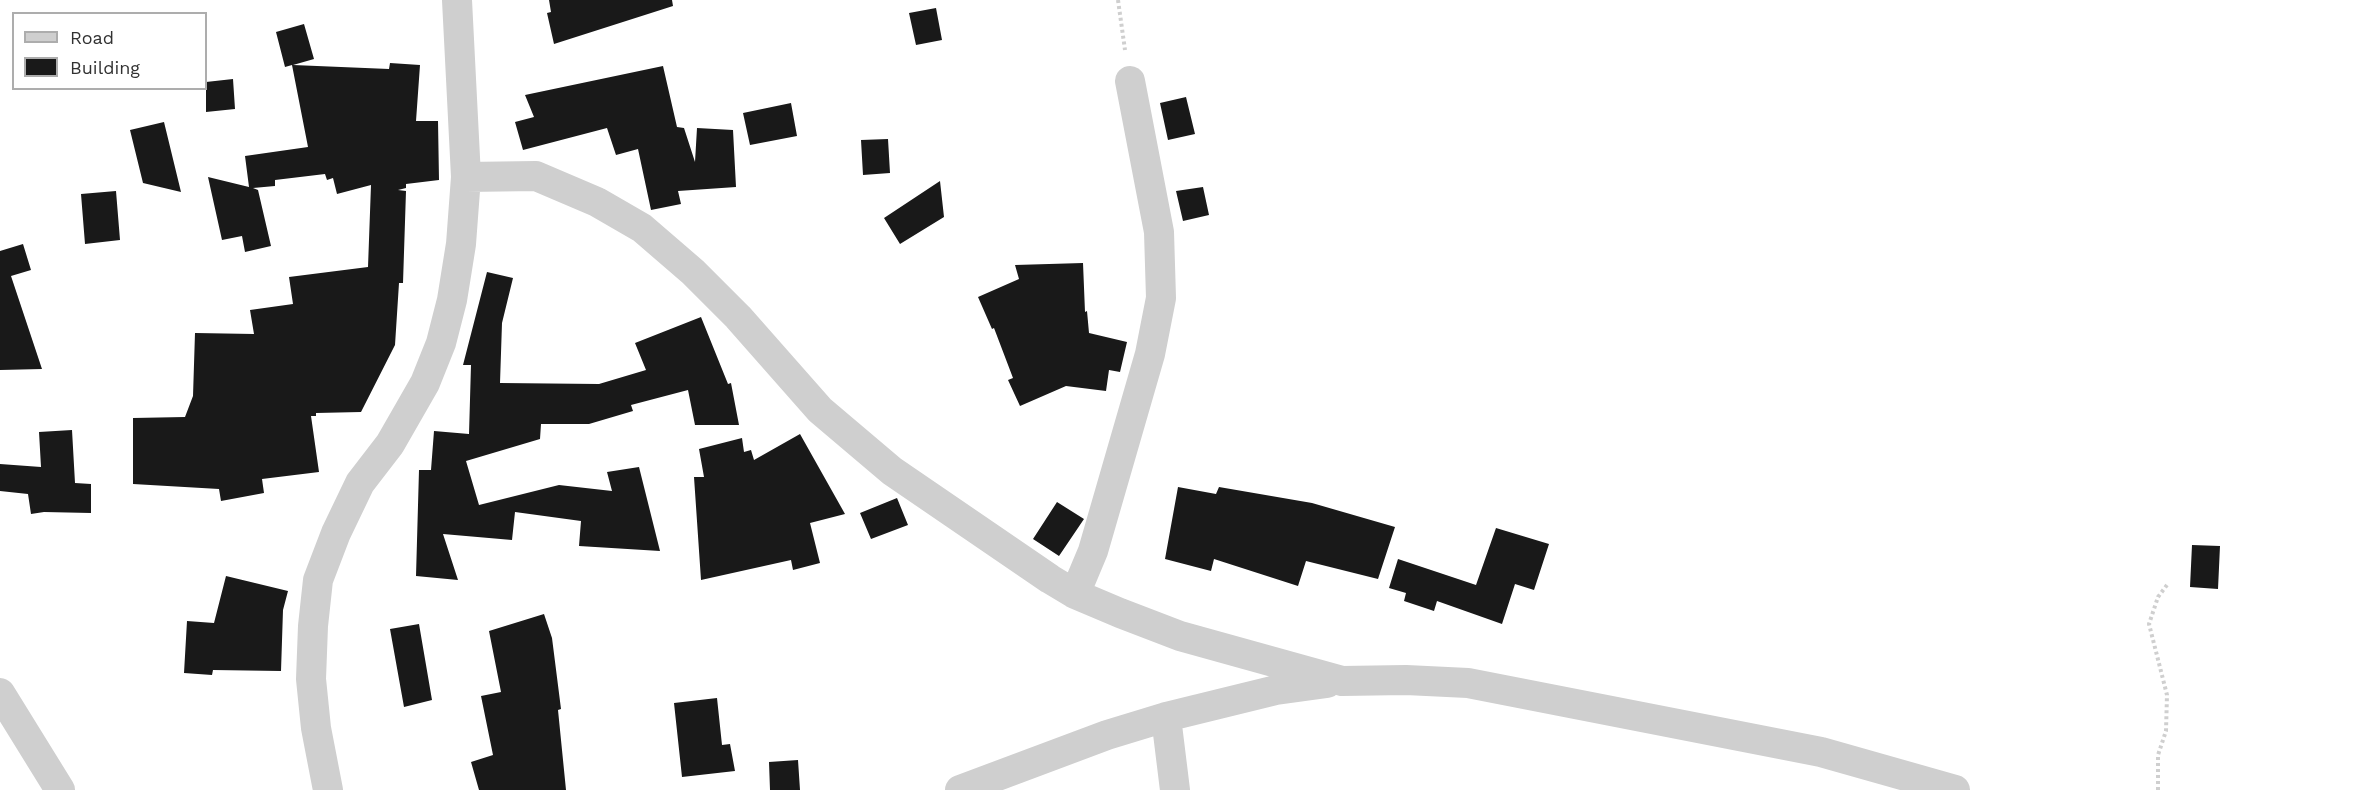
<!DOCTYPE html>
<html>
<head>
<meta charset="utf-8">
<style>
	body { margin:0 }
	#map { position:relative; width:2373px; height:790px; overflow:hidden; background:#fff; font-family:"Work Sans",sans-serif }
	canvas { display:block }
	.legend { position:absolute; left:12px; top:12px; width:195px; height:78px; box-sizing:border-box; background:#fff; border:2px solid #adadad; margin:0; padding:8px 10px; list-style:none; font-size:18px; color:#323232 }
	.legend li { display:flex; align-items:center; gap:12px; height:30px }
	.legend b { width:30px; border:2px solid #adadad }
</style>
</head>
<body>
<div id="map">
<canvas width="2373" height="790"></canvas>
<ul class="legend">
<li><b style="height:8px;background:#cfcfcf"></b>Road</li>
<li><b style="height:16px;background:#191919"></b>Building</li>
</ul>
</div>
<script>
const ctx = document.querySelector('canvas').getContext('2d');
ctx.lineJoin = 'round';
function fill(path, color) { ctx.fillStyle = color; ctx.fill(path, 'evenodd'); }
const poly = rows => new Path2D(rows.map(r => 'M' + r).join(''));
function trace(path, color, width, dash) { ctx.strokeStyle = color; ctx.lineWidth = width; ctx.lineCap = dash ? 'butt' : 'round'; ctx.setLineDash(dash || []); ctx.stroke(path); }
const building = poly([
	[549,0,672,0,673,6,554,44,547,13,551,12],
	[936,8,942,40,916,45,909,13],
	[304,24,314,59,293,65,389,69,390,63,420,65,416,121,438,121,439,180,406,184,406,188,398,190,406,191,403,283,399,283,395,345,361,412,316,413,316,416,311,416,319,472,262,479,264,493,221,501,219,489,133,484,133,418,185,417,193,396,195,333,254,334,250,310,293,304,289,277,368,267,371,185,337,194,333,178,327,180,325,174,275,180,275,186,253,188,258,190,271,246,245,252,242,236,222,240,208,177,249,187,245,156,308,147,292,65,285,67,276,32],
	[663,66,677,127,684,128,695,162,697,128,733,130,736,187,678,191,681,204,651,210,638,149,616,155,607,128,523,150,515,122,534,117,525,95],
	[233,79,235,109,206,112,206,82],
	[1186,97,1195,134,1168,140,1160,103],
	[791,103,797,136,750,145,743,113],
	[164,122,181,192,143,183,130,130],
	[888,139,890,173,863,175,861,140],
	[940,181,944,217,900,244,884,218],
	[1203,187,1209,215,1183,221,1176,191],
	[116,191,120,240,85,244,81,194],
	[23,244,31,270,11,276,42,369,0,370,0,251],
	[1083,263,1085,312,1087,311,1089,333,1127,342,1120,372,1109,370,1106,391,1066,386,1020,406,1008,380,1013,378,994,328,992,329,978,297,1019,279,1015,265],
	[487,272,513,278,502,323,500,383,599,384,646,370,635,343,701,317,728,384,731,383,739,425,695,425,688,390,631,405,633,411,589,424,541,424,540,439,466,461,479,505,559,485,612,491,607,472,639,467,660,551,579,546,581,521,515,512,512,540,443,534,458,580,416,576,419,470,431,470,434,431,469,434,471,365,463,365],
	[72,430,75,483,91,484,91,513,44,512,31,514,28,494,0,491,0,464,41,467,39,432],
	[800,434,845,514,810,523,820,563,793,570,791,560,701,580,694,477,704,477,699,449,742,438,744,452,751,450,754,460],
	[1178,487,1216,494,1219,487,1312,503,1395,527,1378,579,1306,561,1298,586,1214,559,1211,571,1165,559],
	[897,498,908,525,871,539,860,513],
	[1057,502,1084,519,1059,556,1033,539],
	[1496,528,1549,544,1534,590,1515,584,1502,624,1437,601,1434,611,1404,601,1406,593,1389,588,1398,559,1476,585],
	[2192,545,2220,546,2218,589,2190,587],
	[226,576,288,591,283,610,281,671,213,670,212,675,184,673,187,621,214,623],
	[544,614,552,638,561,709,558,710,566,790,479,790,471,762,493,755,481,696,501,692,489,631],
	[419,624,432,700,404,707,390,629],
	[717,698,722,745,730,744,735,771,682,777,674,703],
	[798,760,800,790,770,790,769,762]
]);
const path = poly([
	[1118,0,1125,50],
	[2158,790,2158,755,2166,731,2167,695,2149,624,2158,597,2167,585]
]);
const minor = poly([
	[466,177,536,176,597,202,642,228,693,272,738,317,820,410,892,471,1050,579,1075,594,1120,613,1180,636,1342,681,1406,680,1468,683,1821,752,1955,790],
	[1075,594,1093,551,1150,354,1161,298,1159,232,1130,81],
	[0,693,60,790],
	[1166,717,1175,790],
	[328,790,316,728,311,679,313,626,318,580,336,533,360,483,390,444,425,383,441,343,452,300,461,244,466,177,457,0],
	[960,790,1107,735,1166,717,1276,690,1327,683]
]);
fill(building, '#191919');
trace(path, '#cfcfcf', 4, [3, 3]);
trace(minor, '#cfcfcf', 30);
</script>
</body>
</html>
